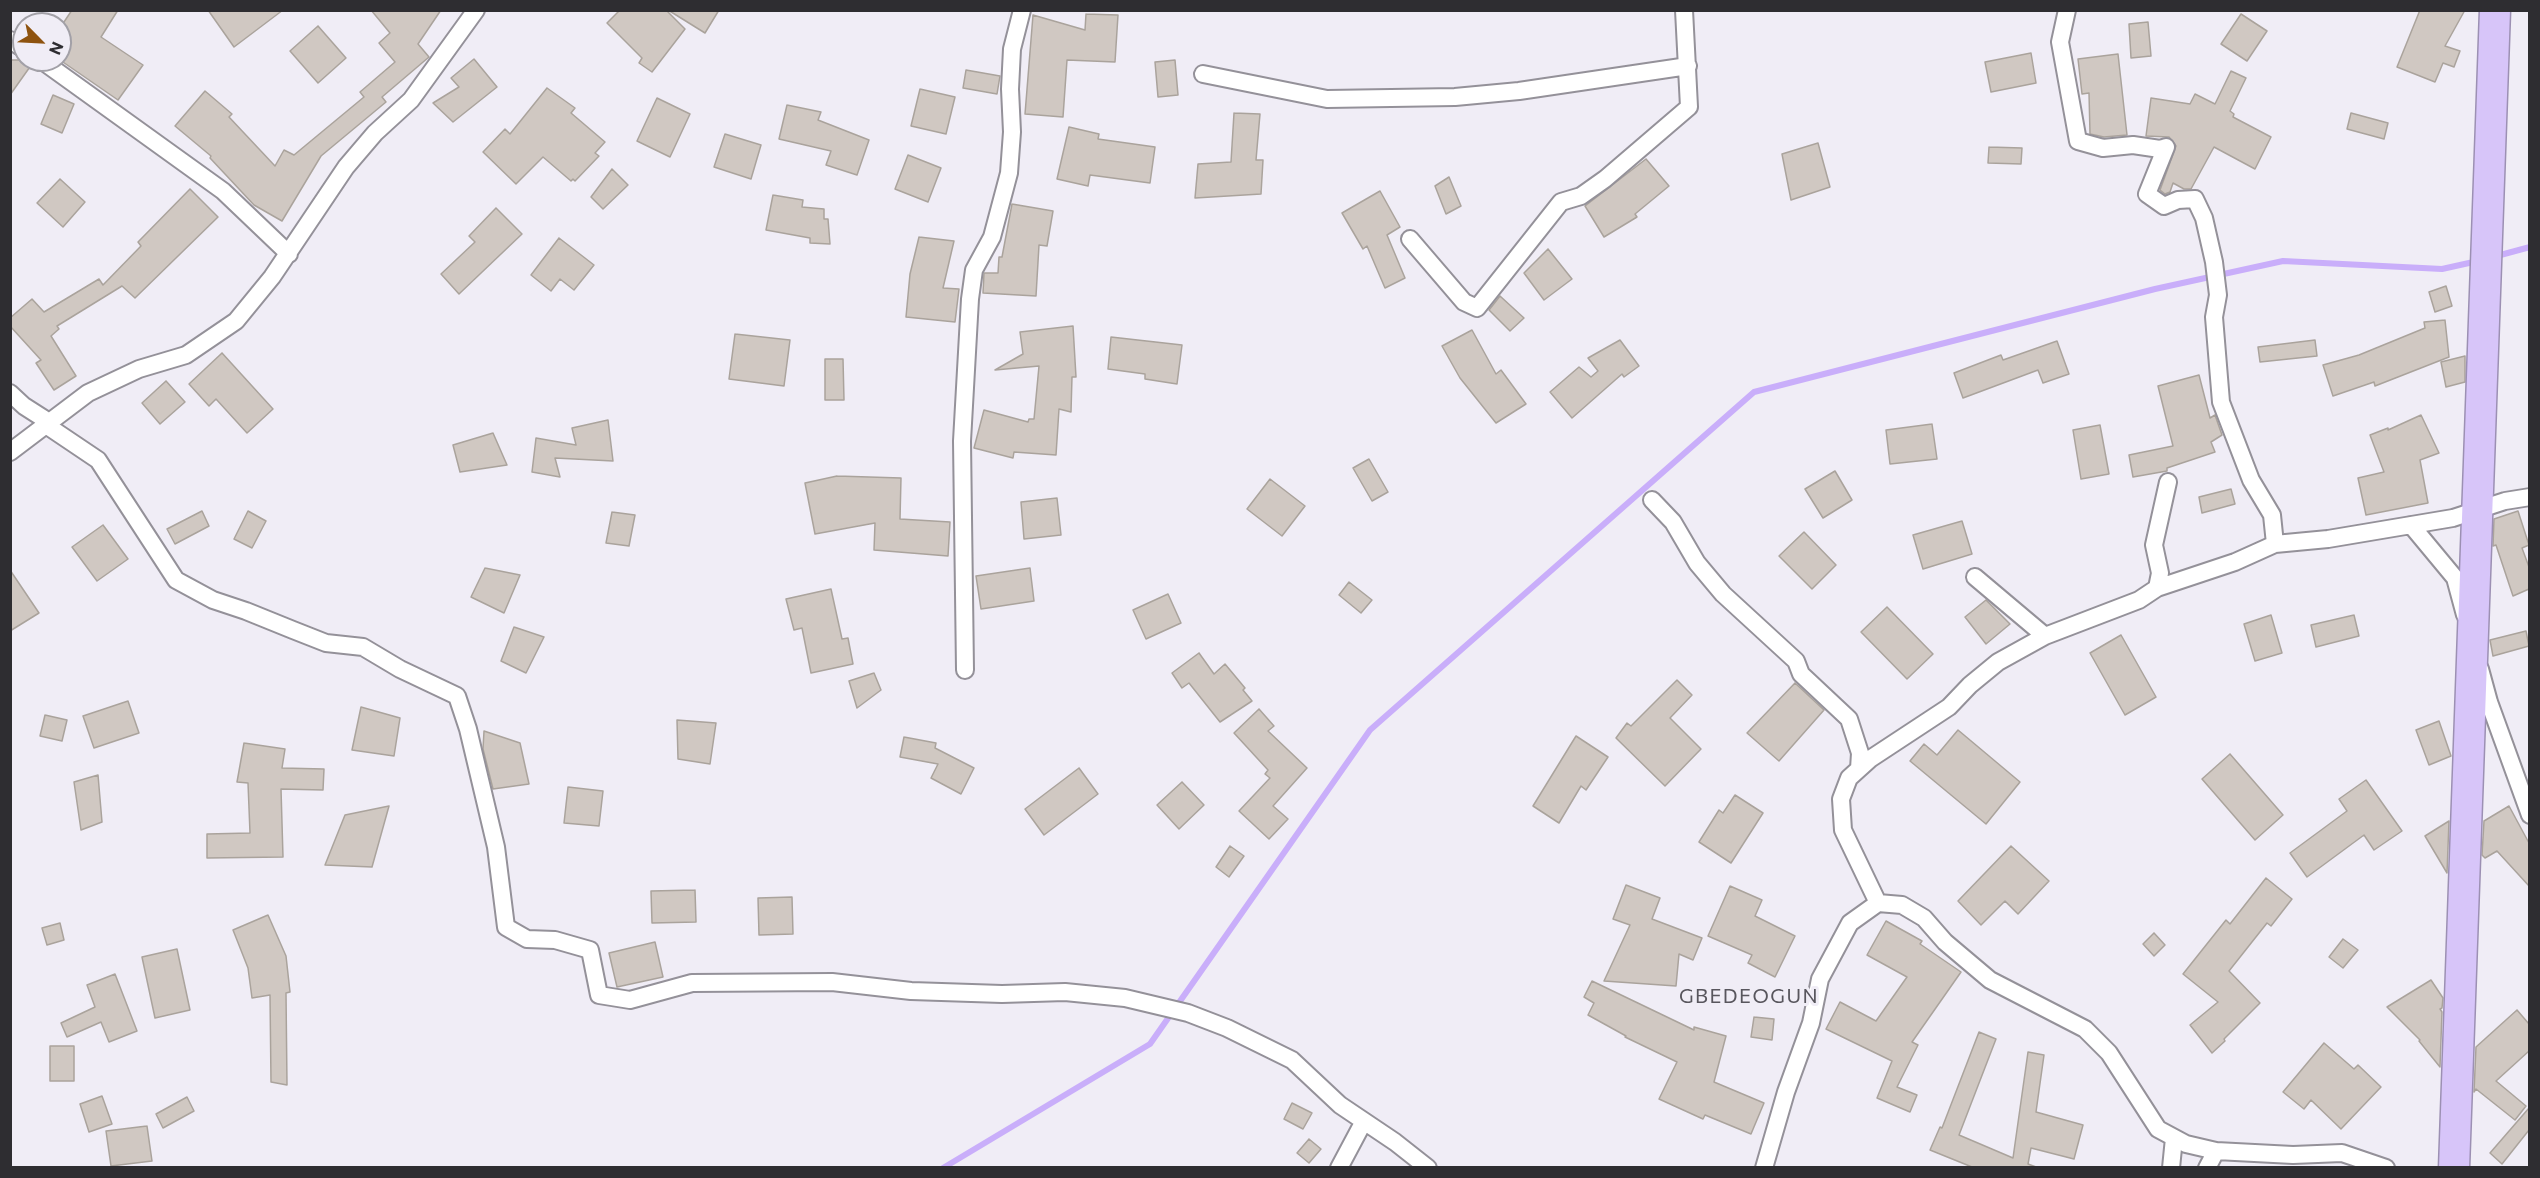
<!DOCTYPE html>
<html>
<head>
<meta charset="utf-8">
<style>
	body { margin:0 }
	#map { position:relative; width:2540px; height:1178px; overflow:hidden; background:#f0edf6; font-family:Commissioner,sans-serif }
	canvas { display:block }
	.frame { position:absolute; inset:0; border:12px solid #2e2d31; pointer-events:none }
	.north { position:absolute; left:12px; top:12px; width:60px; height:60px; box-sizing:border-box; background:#f0edf6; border:2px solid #a2a0a7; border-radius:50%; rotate:114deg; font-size:16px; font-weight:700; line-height:24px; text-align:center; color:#2e2d31 }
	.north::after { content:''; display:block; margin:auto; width:21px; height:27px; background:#8e530f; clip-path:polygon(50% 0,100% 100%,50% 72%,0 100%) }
</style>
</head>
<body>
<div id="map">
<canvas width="2540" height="1178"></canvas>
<div class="frame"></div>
<div class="north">N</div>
</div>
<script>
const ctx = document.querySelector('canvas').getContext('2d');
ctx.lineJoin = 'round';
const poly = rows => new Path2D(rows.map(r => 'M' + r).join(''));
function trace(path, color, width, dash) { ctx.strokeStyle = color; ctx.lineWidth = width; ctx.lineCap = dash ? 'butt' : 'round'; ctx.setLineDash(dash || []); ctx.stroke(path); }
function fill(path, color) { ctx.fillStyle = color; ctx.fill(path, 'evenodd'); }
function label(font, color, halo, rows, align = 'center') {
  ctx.font = font + ' Commissioner,sans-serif'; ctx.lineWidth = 6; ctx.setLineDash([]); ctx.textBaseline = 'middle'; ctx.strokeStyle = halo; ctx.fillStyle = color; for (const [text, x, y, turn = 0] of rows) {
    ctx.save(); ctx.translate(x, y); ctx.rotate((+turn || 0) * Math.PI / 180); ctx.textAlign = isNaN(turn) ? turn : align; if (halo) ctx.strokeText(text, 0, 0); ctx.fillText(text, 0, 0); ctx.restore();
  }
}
const stream = poly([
	[2493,257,2530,247],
	[943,1168,1150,1044,1370,730,1754,392,2155,289,2283,261,2442,269,2478,261]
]);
const building = poly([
	[72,10,118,10,101,37,143,65,118,100,60,60,60,28,72,10],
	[208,10,283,10,234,47,208,10],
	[371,10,441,10,418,44,429,57,382,97,386,102,321,156,282,221,254,205,210,158,211,156,175,126,205,91,232,114,229,117,275,166,284,150,294,155,364,97,360,92,395,62,379,43,390,33,371,10],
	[620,10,666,10,685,29,652,72,639,63,642,58,607,23,620,10],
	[668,10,719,10,705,33,668,10],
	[2420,10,2465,10,2445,46,2460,51,2454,67,2443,63,2435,82,2397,67,2420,10],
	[1086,14,1118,15,1115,62,1067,60,1063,117,1025,114,1033,15,1085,30,1086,14],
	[2241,14,2267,31,2247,61,2221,44,2241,14],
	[2148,22,2151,56,2131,58,2129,24,2148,22],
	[318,26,346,58,318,83,290,51,318,26],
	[2031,53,2036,83,1991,92,1985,62,2031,53],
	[2118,54,2127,135,2104,137,2090,134,2089,93,2082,94,2078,59,2118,54],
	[474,59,497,87,453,122,433,103,459,87,451,78,474,59],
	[10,60,31,60,32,64,10,95,10,60],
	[1175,60,1178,95,1158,97,1155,62,1175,60],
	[966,70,1000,76,997,94,963,88,966,70],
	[2231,71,2246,78,2230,111,2234,114,2233,117,2271,137,2255,169,2214,147,2191,189,2184,189,2173,183,2170,192,2165,194,2160,190,2176,146,2169,137,2146,136,2151,98,2190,104,2195,94,2215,104,2231,71],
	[547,88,575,108,571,113,605,142,595,153,599,156,575,181,573,179,571,181,543,157,516,184,483,152,505,129,510,134,547,88],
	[920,89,955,97,946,134,911,126,920,89],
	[53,95,74,104,62,133,41,124,53,95],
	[657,98,690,114,670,157,637,141,657,98],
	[787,105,821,112,818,120,869,140,857,175,826,165,831,151,779,139,787,105],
	[1234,113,1260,114,1256,160,1263,160,1261,194,1195,198,1198,164,1231,162,1234,113],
	[2351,113,2388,123,2384,139,2347,129,2351,113],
	[1069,127,1099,134,1098,139,1155,147,1150,183,1090,175,1088,186,1057,179,1069,127],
	[725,134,761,145,751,179,714,167,725,134],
	[1818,143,1830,187,1791,200,1782,154,1818,143],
	[1989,147,2022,148,2021,164,1988,163,1989,147],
	[908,155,941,168,928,202,895,189,908,155],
	[1646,159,1669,186,1635,214,1637,217,1604,237,1585,206,1646,159],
	[612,169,628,185,603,209,591,197,612,169],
	[1449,177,1461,206,1446,214,1435,186,1449,177],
	[60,179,85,202,63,227,37,203,60,179],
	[190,189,218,217,135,298,122,286,57,326,59,329,51,336,76,376,54,390,36,363,41,360,10,326,10,318,32,299,44,312,99,279,103,285,141,246,138,242,190,189],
	[1380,191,1400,227,1387,235,1405,278,1385,288,1367,246,1363,249,1342,213,1380,191],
	[773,195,803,200,802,207,824,209,824,219,828,219,830,244,810,243,810,238,766,230,773,195],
	[1012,204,1053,211,1047,246,1039,245,1036,296,983,293,984,273,998,273,999,257,1002,257,1012,204],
	[496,208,522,234,459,294,441,274,475,242,469,236,496,208],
	[919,237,954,241,943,288,959,289,955,322,906,317,910,274,919,237],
	[559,238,594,265,574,290,560,279,551,291,531,275,559,238],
	[1548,249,1572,279,1544,300,1524,273,1548,249],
	[2446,286,2452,306,2435,312,2429,292,2446,286],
	[1500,296,1524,318,1510,331,1489,310,1500,296],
	[2445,320,2449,357,2375,386,2374,382,2333,396,2323,365,2359,355,2425,328,2424,322,2445,320],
	[1073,326,1076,377,1072,377,1071,412,1059,409,1056,455,1014,452,1013,458,974,448,984,410,1028,422,1029,419,1034,419,1039,366,995,370,1023,354,1020,332,1073,326],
	[1472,330,1496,374,1501,370,1526,404,1496,423,1460,378,1442,346,1472,330],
	[735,334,790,340,784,386,729,379,735,334],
	[1111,337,1182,345,1177,384,1145,379,1145,374,1108,369,1111,337],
	[1620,340,1639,366,1624,377,1622,374,1572,418,1550,392,1579,367,1591,377,1598,371,1588,358,1620,340],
	[2315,340,2317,356,2260,362,2258,347,2315,340],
	[2057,341,2069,374,2043,383,2038,370,1963,398,1954,373,2001,355,2003,360,2057,341],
	[222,353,273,409,247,433,216,399,209,406,189,384,222,353],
	[2465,356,2465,382,2446,387,2441,362,2465,356],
	[825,359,843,359,844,400,825,400,825,359],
	[2199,375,2210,418,2215,415,2222,435,2211,442,2215,452,2167,468,2167,471,2133,477,2129,455,2173,446,2158,386,2199,375],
	[166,381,185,402,160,424,142,403,166,381],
	[2421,415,2439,453,2420,460,2428,503,2366,515,2358,478,2384,472,2370,435,2388,428,2388,430,2421,415],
	[608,420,613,461,555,458,560,477,532,472,536,438,576,445,572,428,608,420],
	[1932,424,1937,459,1890,464,1886,430,1932,424],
	[2100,425,2109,474,2081,479,2073,430,2100,425],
	[493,433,507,465,460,472,453,445,493,433],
	[1369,459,1388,492,1372,501,1353,468,1369,459],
	[1835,471,1852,500,1823,518,1805,489,1835,471],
	[837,476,901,478,900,519,950,522,948,556,874,550,875,523,815,534,805,483,837,476],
	[1270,479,1305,506,1282,536,1247,509,1270,479],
	[2231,489,2235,504,2202,513,2199,497,2231,489],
	[1057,498,1061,535,1024,539,1021,502,1057,498],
	[202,511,209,526,175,544,167,529,202,511],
	[248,511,266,521,252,548,234,539,248,511],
	[2518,511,2529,545,2522,548,2529,567,2529,589,2513,596,2496,545,2493,546,2494,519,2518,511],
	[612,512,635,515,629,546,606,543,612,512],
	[1962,521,1972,554,1923,569,1913,535,1962,521],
	[103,525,128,559,97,581,72,547,103,525],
	[1804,532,1836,565,1812,589,1779,556,1804,532],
	[485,568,520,575,504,613,471,597,485,568],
	[1030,568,1034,601,981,609,976,576,1030,568],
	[10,570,39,613,10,631,10,570],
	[1349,582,1372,600,1361,613,1339,595,1349,582],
	[831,589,842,639,848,638,853,664,811,673,802,628,794,630,786,599,831,589],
	[1168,594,1181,623,1146,639,1133,610,1168,594],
	[1986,600,2010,624,1986,644,1965,617,1986,600],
	[1887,607,1933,654,1907,679,1861,632,1887,607],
	[2271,615,2282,653,2255,661,2244,624,2271,615],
	[2354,615,2359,636,2316,647,2311,625,2354,615],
	[514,627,544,637,526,673,501,661,514,627],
	[2526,631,2529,646,2493,656,2490,640,2526,631],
	[2121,635,2156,697,2125,715,2090,653,2121,635],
	[1199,653,1214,674,1225,664,1245,688,1243,690,1252,701,1220,722,1189,683,1182,688,1172,673,1199,653],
	[874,673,881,690,857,708,849,681,874,673],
	[1677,680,1692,695,1670,718,1701,749,1665,786,1616,738,1627,723,1631,726,1677,680],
	[1795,683,1824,710,1779,761,1747,733,1795,683],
	[128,701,139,733,94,748,83,716,128,701],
	[361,707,400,718,394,756,352,750,361,707],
	[1259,709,1274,726,1268,731,1307,768,1273,806,1288,819,1269,839,1239,811,1270,778,1265,774,1268,770,1234,733,1259,709],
	[45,715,67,720,62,741,40,736,45,715],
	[677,720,716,723,710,764,678,759,677,720],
	[2439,721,2451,756,2429,765,2416,730,2439,721],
	[1958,730,2020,782,1986,824,1910,761,1924,744,1937,755,1958,730],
	[484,731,520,743,529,784,493,789,483,749,484,731],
	[1576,736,1608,757,1586,790,1581,786,1559,823,1533,806,1576,736],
	[904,737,936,743,935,748,974,768,961,794,931,778,938,764,900,757,904,737],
	[244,743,285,749,282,768,324,769,323,790,281,789,283,857,207,858,207,834,250,833,248,783,237,782,244,743],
	[2230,754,2283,815,2255,840,2202,779,2230,754],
	[1079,768,1098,794,1044,835,1025,809,1079,768],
	[98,775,102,822,81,830,74,782,98,775],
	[2366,780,2402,831,2374,850,2364,835,2307,877,2290,853,2347,811,2339,799,2366,780],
	[1182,782,1204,805,1179,829,1157,805,1182,782],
	[568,787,603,791,599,826,564,823,568,787],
	[1735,795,1763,813,1731,863,1699,842,1719,810,1723,813,1735,795],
	[389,806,372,867,325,865,345,815,389,806],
	[2509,806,2529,843,2529,886,2497,851,2485,858,2482,855,2484,821,2509,806],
	[2449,821,2447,873,2425,836,2449,821],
	[1230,846,1244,856,1229,877,1216,867,1230,846],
	[2011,846,2049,881,2018,914,2005,901,1981,925,1958,901,2011,846],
	[2266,878,2292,899,2271,926,2267,923,2229,971,2260,1003,2224,1039,2225,1041,2212,1053,2190,1025,2218,1002,2183,974,2226,920,2230,924,2266,878],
	[1626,885,1660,898,1652,919,1702,938,1693,960,1679,954,1676,986,1604,981,1630,925,1613,919,1626,885],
	[1730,886,1762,900,1755,916,1795,936,1775,977,1748,963,1752,955,1708,936,1730,886],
	[695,890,696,922,652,923,651,891,695,890],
	[792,897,793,934,759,935,758,898,792,897],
	[268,915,286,956,290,992,286,993,287,1085,271,1082,270,995,252,998,248,968,233,930,268,915],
	[1886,921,1922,941,1920,944,1961,972,1912,1042,1918,1045,1897,1087,1917,1095,1910,1112,1877,1098,1892,1061,1826,1029,1840,1002,1876,1021,1907,977,1867,955,1886,921],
	[60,923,64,940,47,945,42,928,60,923],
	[2154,933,2165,945,2154,956,2143,944,2154,933],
	[2343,939,2358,950,2343,968,2329,957,2343,939],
	[655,942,663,977,617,987,609,953,655,942],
	[177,949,190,1010,155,1018,142,957,177,949],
	[115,974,137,1031,109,1042,101,1022,67,1037,61,1023,95,1007,87,985,115,974],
	[2431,980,2443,998,2442,1008,2440,1009,2442,1012,2440,1067,2419,1041,2420,1040,2387,1007,2431,980],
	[1592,981,1694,1030,1694,1027,1726,1036,1714,1082,1764,1103,1751,1134,1705,1115,1703,1119,1659,1099,1677,1062,1625,1037,1626,1036,1588,1015,1594,1003,1584,997,1592,981],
	[2517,1010,2529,1024,2529,1051,2496,1081,2526,1106,2515,1120,2476,1089,2474,1092,2476,1047,2517,1010],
	[1754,1017,1774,1019,1772,1040,1751,1037,1754,1017],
	[1979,1032,1996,1039,1959,1135,2013,1158,2028,1052,2044,1055,2036,1112,2083,1125,2074,1159,2031,1148,2028,1164,2036,1167,1972,1167,1930,1150,1940,1127,1942,1128,1979,1032],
	[2324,1043,2354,1069,2358,1065,2381,1087,2341,1129,2311,1100,2304,1109,2283,1092,2324,1043],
	[50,1046,74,1046,74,1081,50,1081,50,1046],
	[102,1096,112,1124,89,1132,80,1104,102,1096],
	[187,1097,194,1111,163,1128,156,1114,187,1097],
	[1292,1103,1312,1113,1303,1129,1284,1119,1292,1103],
	[2529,1108,2529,1130,2502,1164,2490,1153,2529,1108],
	[147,1126,152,1161,111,1166,106,1131,147,1126],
	[1309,1139,1321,1149,1309,1163,1297,1153,1309,1139]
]);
const street = poly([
	[2067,10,2060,42,2078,141,2103,148,2133,145,2160,149,2166,147,2147,194,2164,206,2178,200,2195,199,2204,218,2214,262,2218,295,2214,317,2221,402,2251,480,2272,515,2275,544,2235,562,2157,588],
	[10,40,24,49],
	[41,60,223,191,289,254],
	[1203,74,1327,99,1455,97,1519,91,1688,66],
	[1410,239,1464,302,1477,308,1561,202,1581,196,1605,179,1689,107,1684,10],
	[10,393,24,406,49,422],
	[46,425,98,460,176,580,213,600,246,611,293,630,326,643,363,647,400,669,457,696,468,729,496,847,506,927,527,939,555,940,590,950,599,995,630,1000,692,983,832,982,911,991,1002,994,1065,992,1125,998,1188,1013,1227,1028,1292,1060,1340,1105,1395,1142,1428,1168],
	[10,452,88,393,139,369,186,355,236,321,272,277,346,167,375,133,411,100,476,10],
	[1652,500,1673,522,1697,563,1723,594,1796,661,1801,674,1849,719,1860,753,1859,769],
	[2411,525,2455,578,2465,615],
	[2275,544,2328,539,2453,518,2505,501,2530,497],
	[1975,577,2045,636],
	[2480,669,2489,702,2530,815],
	[965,670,962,441,970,299,974,270,992,237,1009,173,1012,132,1010,89,1012,49,1022,10],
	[1878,903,1843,830,1841,799,1849,778,1870,759,1949,707,1970,685,1998,662,2045,636,2139,600,2157,588,2160,573,2154,545,2168,482],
	[1339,1168,1364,1121],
	[1764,1168,1786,1092,1811,1023,1820,979,1850,923,1878,903,1902,905,1924,918,1945,942,1990,980,2085,1029,2109,1053,2158,1129,2186,1144,2216,1151,2293,1155,2342,1153,2386,1168],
	[2171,1168,2174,1138],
	[2207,1168,2216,1151]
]);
const highway = poly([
	[2454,1168,2495,10]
]);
const quarterNames = [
	["GBEDEOGUN",1749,996]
];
trace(stream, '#c9aefa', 6);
fill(building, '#d0c8c2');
trace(building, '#aaa39c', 1.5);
trace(street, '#949199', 20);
trace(highway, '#9c90b3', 33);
trace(street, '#fff', 16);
trace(highway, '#d7c5f9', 30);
ctx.letterSpacing = '1.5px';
label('20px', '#58565d', '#f0edf6', quarterNames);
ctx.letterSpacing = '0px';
</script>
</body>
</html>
